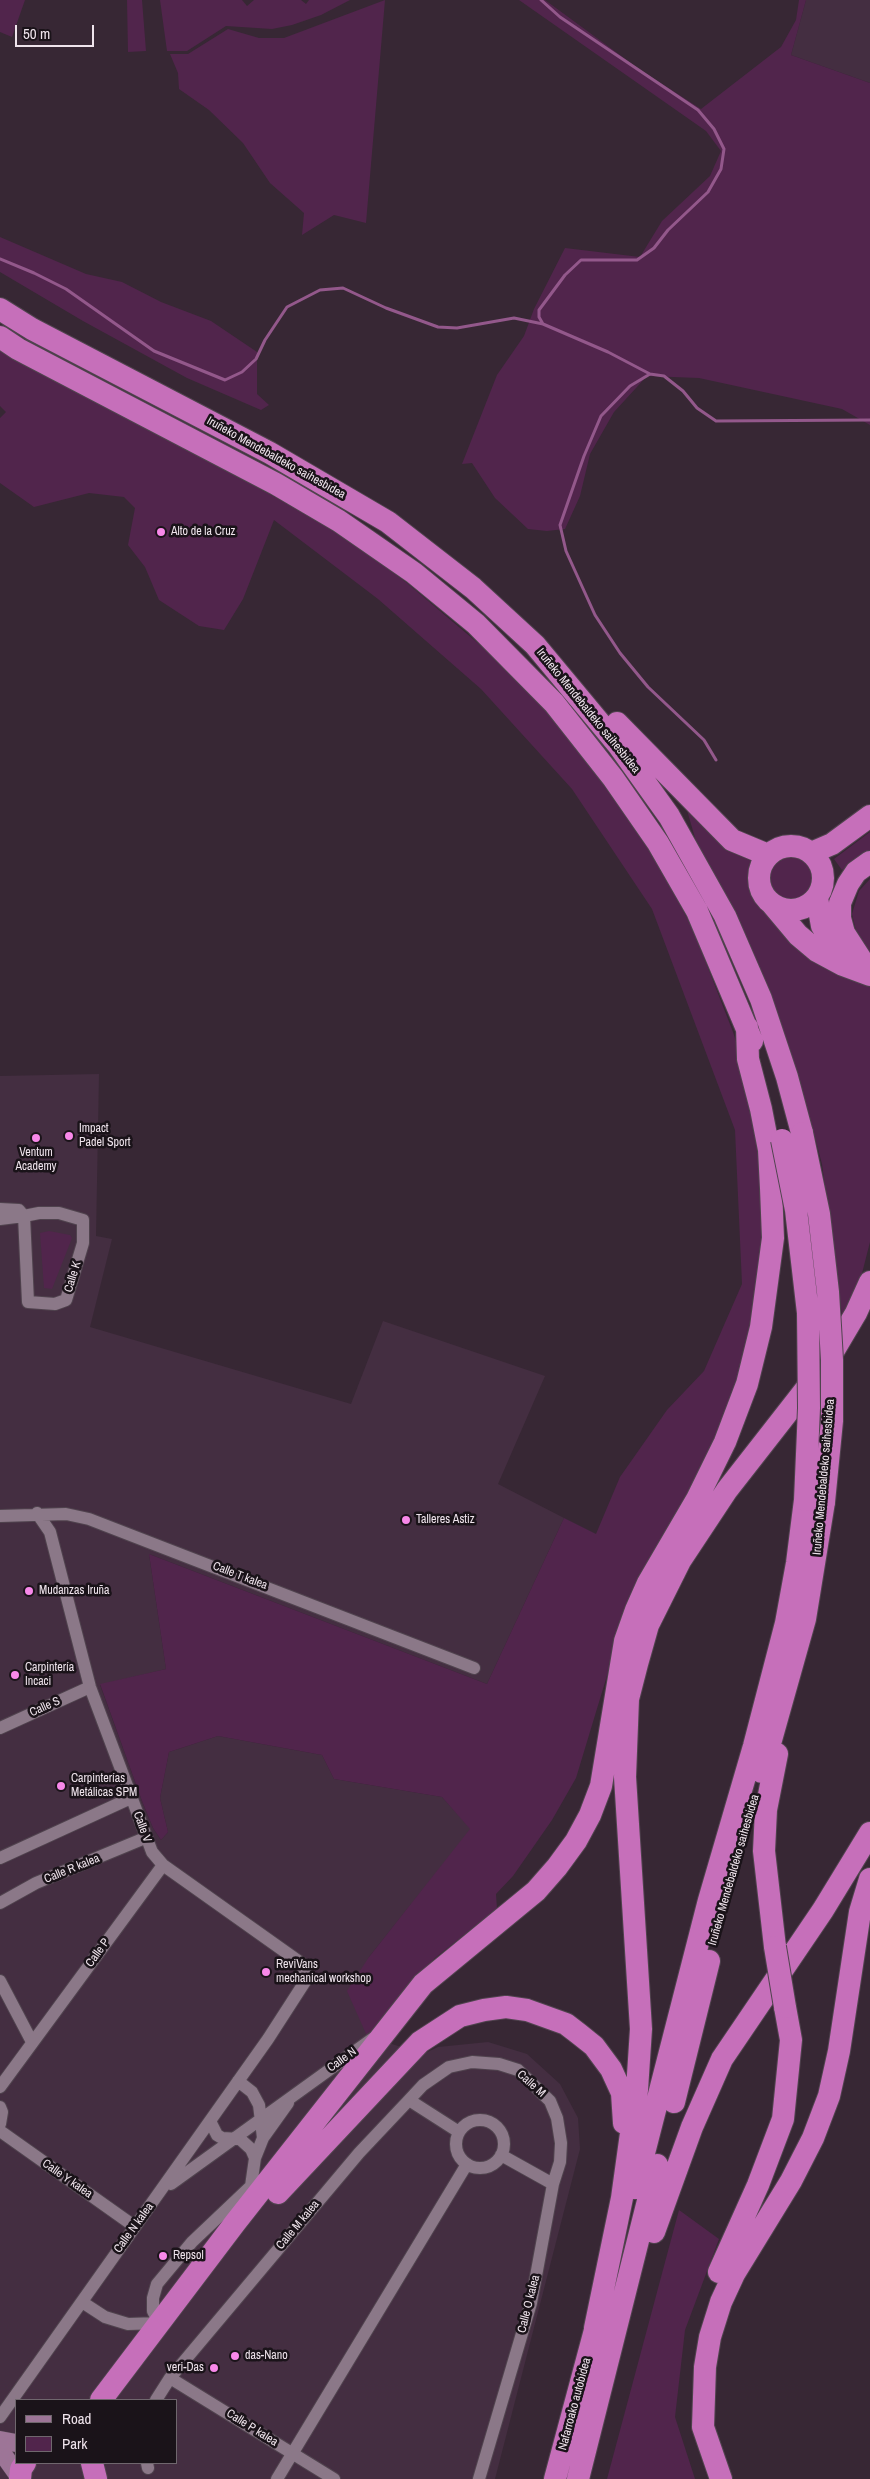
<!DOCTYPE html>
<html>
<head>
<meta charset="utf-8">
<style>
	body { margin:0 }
	#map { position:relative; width:870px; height:2479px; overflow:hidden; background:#372734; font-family:"Archivo Narrow",sans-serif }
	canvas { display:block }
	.legend { position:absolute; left:15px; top:2399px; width:162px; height:65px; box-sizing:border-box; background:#1a1319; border:1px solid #6f676d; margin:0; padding:6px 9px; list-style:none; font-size:15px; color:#efe4ec }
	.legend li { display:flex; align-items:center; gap:10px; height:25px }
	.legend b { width:25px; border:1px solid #6f676d }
	.scale { position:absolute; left:15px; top:25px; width:79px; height:22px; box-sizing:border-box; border:2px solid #efe4ec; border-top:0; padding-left:6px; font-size:15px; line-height:18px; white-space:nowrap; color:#efe4ec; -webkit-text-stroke:4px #1a1319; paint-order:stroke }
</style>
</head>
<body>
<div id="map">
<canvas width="870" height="2479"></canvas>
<ul class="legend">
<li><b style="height:6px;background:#9d7597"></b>Road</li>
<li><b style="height:14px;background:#51254c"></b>Park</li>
</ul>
<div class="scale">50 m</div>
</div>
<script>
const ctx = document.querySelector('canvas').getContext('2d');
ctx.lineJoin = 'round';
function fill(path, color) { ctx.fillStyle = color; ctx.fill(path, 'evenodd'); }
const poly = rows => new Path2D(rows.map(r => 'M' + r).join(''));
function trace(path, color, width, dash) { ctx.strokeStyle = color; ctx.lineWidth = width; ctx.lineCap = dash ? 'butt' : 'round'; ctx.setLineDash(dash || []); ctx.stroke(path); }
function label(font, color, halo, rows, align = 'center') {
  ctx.font = font + ' "Archivo Narrow",sans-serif'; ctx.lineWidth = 5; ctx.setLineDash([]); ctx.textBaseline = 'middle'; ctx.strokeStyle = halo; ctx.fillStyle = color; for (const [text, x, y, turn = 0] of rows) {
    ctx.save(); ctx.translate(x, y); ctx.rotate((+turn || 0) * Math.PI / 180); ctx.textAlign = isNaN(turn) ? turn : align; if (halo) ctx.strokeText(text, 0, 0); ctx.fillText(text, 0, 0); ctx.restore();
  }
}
const built = poly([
	[806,0,870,0,870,83,791,55],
	[99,1074,96,1236,112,1239,90,1327,351,1404,383,1321,545,1376,498,1484,564,1518,487,1684,149,1554,166,1669,100,1685,142,1801,153,1828,161,1840,168,1832,160,1798,169,1752,218,1736,322,1755,334,1779,442,1797,471,1829,369,1957,367,2036,423,2054,438,2047,488,2042,527,2054,560,2084,578,2118,580,2149,495,2479,0,2479,0,1076],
	[16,2400,176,2400,176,2463,16,2463]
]);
const green = poly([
	[0,0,25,0,12,37,0,32],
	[127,0,142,0,146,51,128,52],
	[160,0,242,0,247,6,254,0,301,0,306,4,309,0,350,0,321,15,292,25,272,29,226,26,187,51,167,51],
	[385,0,366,223,334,215,302,235,304,213,270,183,243,143,209,110,179,89,178,73,170,54,188,54,228,29,259,38,284,38],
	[519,0,545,0,639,69,701,109,781,47,796,20,799,0,806,0,791,55,870,83,870,425,842,409,699,378,647,376,614,412,590,454,580,496,565,529,547,531,528,529,495,498,472,463,462,464,497,375,524,336,534,309,565,248,640,257,662,221,710,176,721,151,706,131],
	[0,237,86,274,122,282,161,302,211,321,257,352,257,394,269,405,261,410,187,378,83,321,0,272],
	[0,349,338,531,407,583,499,661,565,730,648,841,694,932,733,1032,754,1098,765,1181,764,1254,751,1339,723,1431,622,1626,576,1778,552,1820,513,1876,496,1894,497,1909,435,1958,367,2036,347,1991,369,1957,470,1829,442,1797,334,1779,322,1755,218,1736,169,1752,160,1798,168,1832,161,1840,153,1828,142,1801,100,1684,166,1669,149,1554,487,1684,564,1518,596,1534,620,1477,667,1410,704,1371,742,1284,735,1130,652,909,572,789,481,689,378,599,274,520,243,599,224,630,199,626,159,600,145,567,128,545,135,508,124,497,89,493,34,507,0,483,0,418,6,412,0,406],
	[686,807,719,838,755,864,754,889,767,914,870,985,870,1242,858,1289,842,1316,822,1164,801,1086,776,1008,739,922,696,841],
	[870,832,870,850,842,870,834,859],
	'768 879a24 24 0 1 1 48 0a24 24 0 1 1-48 0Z',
	[870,879,870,952,857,935,852,914,859,891],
	[49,1231,70,1235,72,1238,52,1289,44,1288,40,1233],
	[679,2210,719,2239,685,2330,675,2417,695,2479,607,2479]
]);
const stream = poly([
	[541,0,560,17,698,110,714,129,724,149,721,169,708,192,668,230,654,248,637,260,581,260,565,275,539,310,539,317,543,324],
	[0,259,34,273,66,289,154,351,225,380,242,372,256,359,265,340,287,307,320,290,343,288,386,308,438,327,457,328,514,318,543,324,608,352,650,374,664,376,683,391,697,408,716,421,870,420],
	[650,374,630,386,601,416,584,456,560,525,566,551,595,615,620,653,648,687,704,740,716,760]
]);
const street = poly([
	[0,1209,19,1210,24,1216,39,1213,59,1213,83,1220,83,1243,66,1300,55,1304,28,1302,24,1216,0,1219],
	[0,1516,66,1514,89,1519,474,1668],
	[0,1728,90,1687],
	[0,1858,131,1798],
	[0,1903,36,1883,145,1838],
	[0,1981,32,2042],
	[238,2081,252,2092,259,2105,263,2138,255,2158,251,2186],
	[0,2087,163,1865],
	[409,2100,423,2085,449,2067,472,2062,499,2064,518,2070,550,2101,557,2118,561,2143,560,2162,553,2184],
	[0,2107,2,2112,0,2124],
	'456 2144a24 24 0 1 1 48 0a24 24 0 1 1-48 0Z',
	[210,2121,217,2135,222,2138,240,2139,251,2149,255,2158],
	[0,2131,134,2226],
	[263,2138,288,2103],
	[171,2184,372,2039],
	[82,2302,105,2317,128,2324,159,2323,153,2311,153,2298,157,2284,192,2242,251,2186,262,2180],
	[170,2378,334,2479],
	[156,2400,170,2378,359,2153,409,2100,459,2132],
	[0,2417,268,2039,308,1977,301,1963,163,1865,152,1852,90,1687,50,1532,37,1513],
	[147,2463,148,2468],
	[277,2479,467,2164],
	[479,2479,531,2303,553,2184,501,2155]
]);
const secondary = poly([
	[0,2440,16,2443],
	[0,2450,20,2478]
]);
const highway = poly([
	[0,309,32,329,270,453,388,522,473,588,535,645,619,746,669,816,725,916,761,999,787,1077,802,1133],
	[0,337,18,349,276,484,339,521,414,573,476,624,554,703,613,778,658,843,697,911,752,1041],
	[617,723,732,840,768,855],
	'759 878a32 32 0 1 1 64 0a32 32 0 1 1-64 0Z',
	[811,853,832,844,870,816],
	[817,898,822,926,833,942,849,956],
	[772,904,798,935,817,951,843,965,870,975],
	[864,964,844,933,840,918,840,903,848,884,856,872,870,862],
	[762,1772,805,1619,824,1502],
	[775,1947,764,1851,766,1810,777,1754],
	[674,2102,709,1961],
	[635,2188,709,1900,754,1746,786,1623,797,1563,805,1500],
	[278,2193,420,2042,460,2016,484,2010,506,2007,527,2010,566,2024,579,2034,594,2046,611,2069,622,2093,624,2123],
	[654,2232,692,2127,722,2059,823,1910,870,1833],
	[719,2272,758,2185,783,2119,791,2040,785,2007],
	[595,2328,622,2198,637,2090,641,2029,625,1777,628,1699,637,1664,648,1625,680,1561,727,1490,827,1362,856,1313,870,1282],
	[101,2400,235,2223,423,1984,536,1891,557,1867,576,1841,590,1815,601,1786,625,1641,636,1610,648,1583,697,1499,725,1442,747,1384,761,1327,773,1238,771,1188,769,1150,761,1109,748,1059,747,1027],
	[92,2463,96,2479],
	[20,2479,21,2469,25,2463],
	[555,2479,599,2315],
	[578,2479,657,2165],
	[721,2479,703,2427,705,2367,710,2337,721,2302,734,2274,791,2181,813,2138,829,2096,839,2051,860,1912,870,1879]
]);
const highwayBridge = poly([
	[802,1133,819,1214,828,1292,832,1360,832,1421,824,1502],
	[782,1140,796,1210,808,1313,809,1408,805,1500],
	[775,1947,785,2007]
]);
const markers = [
	[161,532,5,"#f888e9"],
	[69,1136,5,"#f888e9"],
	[36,1138,5,"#f888e9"],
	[406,1520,5,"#f888e9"],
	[29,1591,5,"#f888e9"],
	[15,1675,5,"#f888e9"],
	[61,1786,5,"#f888e9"],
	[266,1972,5,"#f888e9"],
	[163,2256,5,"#f888e9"],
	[235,2356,5,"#f888e9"],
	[214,2368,5,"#f888e9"]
];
const streetNames = [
	["Iruñeko Mendebaldeko saihesbidea",276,458,29],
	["Iruñeko Mendebaldeko saihesbidea",588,711,51],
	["Calle K",73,1277,-73],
	["Iruñeko Mendebaldeko saihesbidea",824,1477,-85],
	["Calle T kalea",240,1576,21],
	["Calle S",45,1707,-24],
	["Calle V",142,1827,70],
	["Calle R kalea",72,1869,-22],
	["Iruñeko Mendebaldeko saihesbidea",734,1870,-74],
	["Calle P",98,1953,-54],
	["Calle N",342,2060,-36],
	["Calle M",531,2084,42],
	["Calle Y kalea",67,2179,35],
	["Calle M kalea",298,2225,-50],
	["Calle N kalea",134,2228,-54],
	["Calle O kalea",529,2304,-76],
	["Nafarroako autobidea",575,2404,-75],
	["Calle P kalea",252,2428,32]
];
const poiNames = [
	["Alto de la Cruz",171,532],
	["Impact",79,1129],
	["Padel Sport",79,1143],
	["Ventum",36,1153,"center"],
	["Academy",36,1167,"center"],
	["Talleres Astiz",416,1520],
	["Mudanzas Iruña",39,1591],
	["Carpintería",25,1668],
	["Incaci",25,1682],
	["Carpinterías",71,1779],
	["Metálicas SPM",71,1793],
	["ReviVans",276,1965],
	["mechanical workshop",276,1979],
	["Repsol",173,2256],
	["das-Nano",245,2356],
	["veri-Das",204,2368,"right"]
];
fill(built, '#442e41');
fill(green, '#51254c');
trace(stream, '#93588b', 3);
trace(street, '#50434e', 14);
trace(secondary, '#50434e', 19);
trace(highway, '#50434e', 24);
trace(street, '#8b7888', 12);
trace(secondary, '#9d7597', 18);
trace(highway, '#c66fba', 22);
trace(highwayBridge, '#50434e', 24, []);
trace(highwayBridge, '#c66fba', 22);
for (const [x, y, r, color] of markers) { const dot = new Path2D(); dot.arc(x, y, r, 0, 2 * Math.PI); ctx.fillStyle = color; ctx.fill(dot); trace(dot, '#1a1319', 2); }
label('12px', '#efe4ec', '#1a1319', streetNames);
label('12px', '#efe4ec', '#1a1319', poiNames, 'left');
</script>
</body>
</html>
